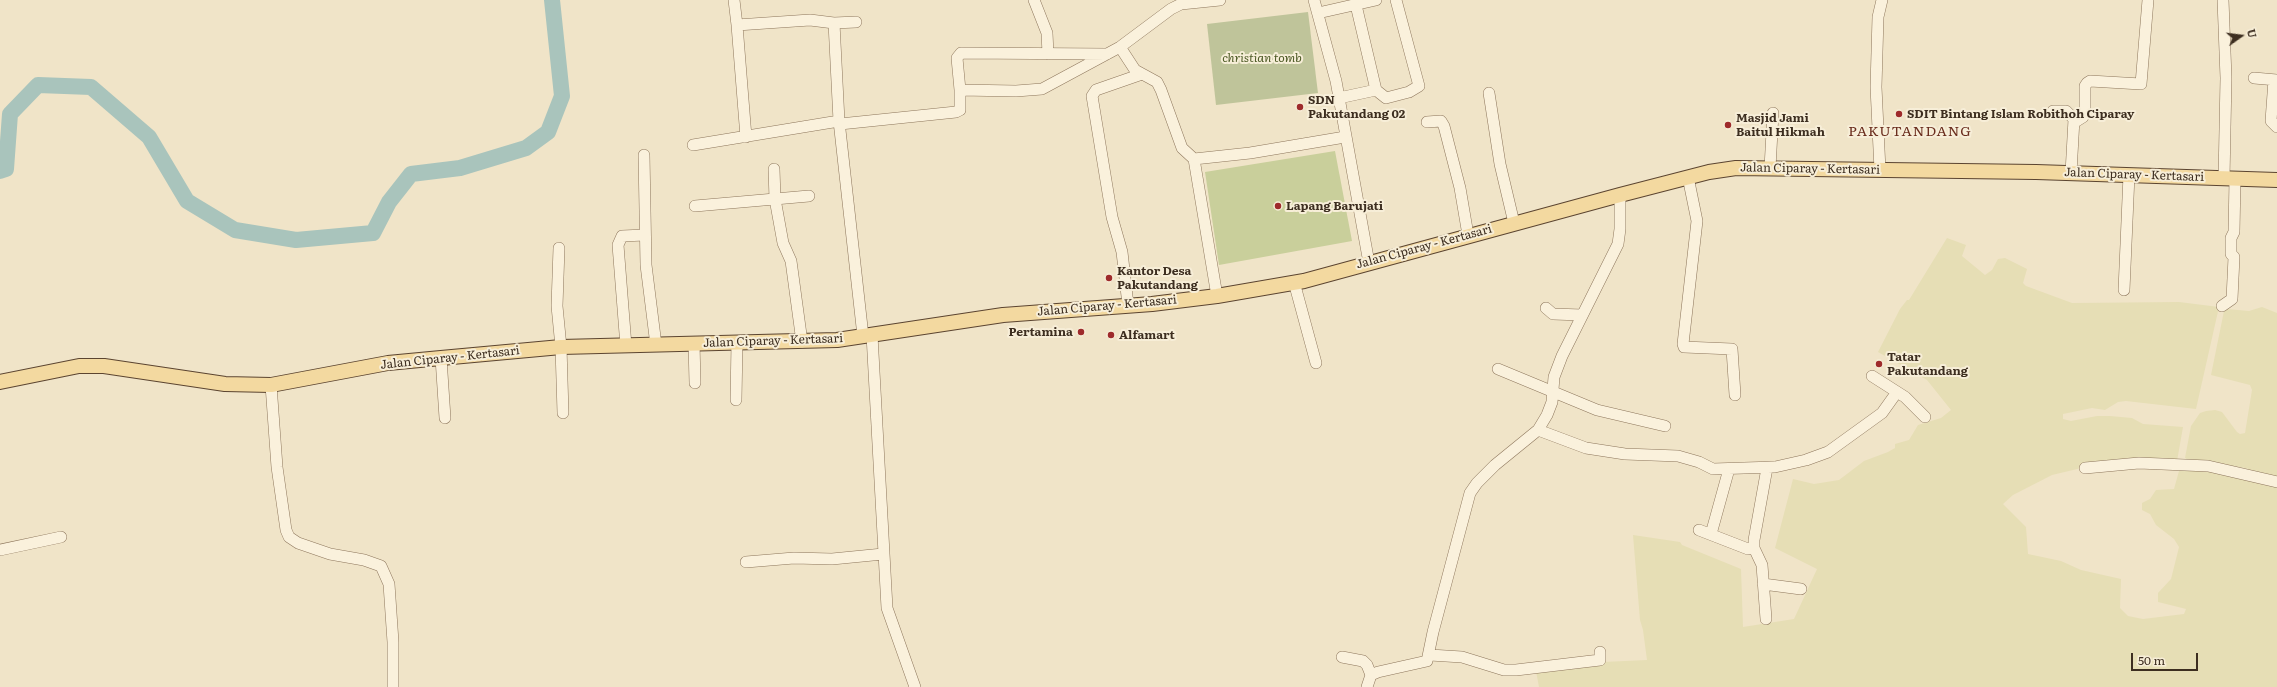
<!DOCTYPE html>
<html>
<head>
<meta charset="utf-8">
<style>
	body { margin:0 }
	#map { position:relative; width:2277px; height:687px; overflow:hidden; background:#f0e4c8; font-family:Literata,serif }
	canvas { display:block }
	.north { position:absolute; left:2221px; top:16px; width:40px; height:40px; -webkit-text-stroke:3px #f7eed8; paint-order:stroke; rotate:76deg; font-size:11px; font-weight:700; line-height:16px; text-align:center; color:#3d2e20 }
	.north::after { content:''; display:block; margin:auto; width:14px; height:18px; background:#3d2e20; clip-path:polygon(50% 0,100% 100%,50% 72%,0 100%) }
	.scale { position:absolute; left:2131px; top:653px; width:67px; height:18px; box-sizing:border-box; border:2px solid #3d2e20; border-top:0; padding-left:5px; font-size:12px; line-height:14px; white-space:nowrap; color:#3d2e20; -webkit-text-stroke:3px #f7eed8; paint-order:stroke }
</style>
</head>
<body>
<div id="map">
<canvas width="2277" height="687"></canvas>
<div class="north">U</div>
<div class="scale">50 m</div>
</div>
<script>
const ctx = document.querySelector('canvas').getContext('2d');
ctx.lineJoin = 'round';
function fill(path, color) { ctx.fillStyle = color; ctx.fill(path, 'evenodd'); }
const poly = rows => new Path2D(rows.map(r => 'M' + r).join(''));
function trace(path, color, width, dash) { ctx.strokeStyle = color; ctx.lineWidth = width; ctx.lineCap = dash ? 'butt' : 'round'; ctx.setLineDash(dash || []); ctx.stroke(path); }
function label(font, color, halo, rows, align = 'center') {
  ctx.font = font + ' Literata,serif'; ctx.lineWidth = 4; ctx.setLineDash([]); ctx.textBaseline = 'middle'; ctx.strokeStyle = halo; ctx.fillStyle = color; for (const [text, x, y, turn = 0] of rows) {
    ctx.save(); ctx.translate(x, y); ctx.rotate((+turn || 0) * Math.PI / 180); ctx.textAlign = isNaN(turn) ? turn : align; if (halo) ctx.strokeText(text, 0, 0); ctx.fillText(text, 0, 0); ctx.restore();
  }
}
const farmland = poly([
	[1947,238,1966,245,1962,256,1985,275,1992,270,1998,259,2005,258,2027,269,2023,283,2026,286,2072,303,2179,302,2219,307,2196,409,2126,401,2118,402,2105,410,2092,408,2063,414,2063,419,2071,421,2097,416,2110,416,2132,418,2143,424,2183,427,2177,461,2094,465,2052,475,2013,495,2003,504,2026,527,2028,554,2061,561,2081,570,2121,579,2120,608,2128,616,2143,619,2184,614,2186,609,2158,602,2158,593,2171,579,2179,547,2174,539,2156,525,2150,514,2142,510,2142,503,2150,499,2156,490,2174,489,2179,471,2182,468,2245,476,2277,485,2277,687,1539,687,1536,671,1603,662,1647,660,1643,630,1640,620,1633,535,1680,542,1682,545,1741,569,1743,627,1794,619,1817,569,1775,548,1793,479,1814,484,1839,480,1864,461,1888,452,1895,448,1895,444,1909,440,1918,425,1941,418,1951,410,1927,380,1878,352,1900,309,1907,300,1909,300],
	[2262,307,2277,313,2277,481,2256,474,2246,468,2188,460,2185,458,2191,426,2200,413,2206,411,2215,410,2222,412,2237,432,2240,434,2245,433,2252,390,2250,385,2211,375,2224,311,2227,309,2249,311]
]);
const green = poly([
	[1335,151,1352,241,1219,265,1205,172]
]);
const cemetery = poly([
	[1308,12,1318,93,1216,105,1207,24]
]);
const river = poly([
	[0,171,6,169,10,114,38,85,91,87,149,137,187,201,235,230,296,240,373,233,389,202,411,174,460,168,526,148,548,132,562,96,552,0]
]);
const minor = poly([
	[734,0,737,25,810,20,834,23,856,22],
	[1034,0,1047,33,1048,54],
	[1314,0,1336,81,1369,263],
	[2223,0,2226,78,2224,179],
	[1318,13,1376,0],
	[834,23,839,121,863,336],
	[737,25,746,137],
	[1120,47,1135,70,1157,82,1161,90,1182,148,1194,159,1250,153,1345,137],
	[2254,78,2277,80],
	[2274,80,2271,121,2277,127],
	[960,90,1016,91,1042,89,1120,47,1171,9,1181,4,1220,0],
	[1376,90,1386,98,1409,92,1419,86,1396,0],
	[1489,93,1500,164,1514,223],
	[1339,98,1376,90,1356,5],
	[2053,111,2066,111,2074,119,2071,173],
	[1427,122,1441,121,1444,126,1460,188,1468,235],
	[2075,122,2083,117,2085,111,2085,86,2087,83,2090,81,2141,84,2148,0],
	[840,124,956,112,960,110,960,90,957,58,961,53,1107,54],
	[693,145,839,121],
	[644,155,646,265,656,345],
	[1194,159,1217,296],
	[1770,168,1773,113],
	[774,169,775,199,783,243,791,261,802,342],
	[1880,170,1876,87,1878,17,1882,0],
	[1688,177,1697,221,1683,344,1684,347,1732,349,1735,395],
	[695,206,809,196],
	[559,248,557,306,561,347,563,413],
	[1294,282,1316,363],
	[2124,290,2129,175],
	[1128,305,1122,252,1112,217,1092,96,1096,90,1142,74],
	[2222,306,2232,299,2234,257,2231,254,2231,238,2234,232,2235,179],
	[1546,308,1553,314,1582,315],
	[872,335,887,608,915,687],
	[694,343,695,383],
	[626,346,618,245,622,236,645,235],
	[441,358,445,418],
	[1498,369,1597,410,1665,426],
	[1872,376,1905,397,1925,417],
	[271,385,277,467,286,530,289,537,298,543,330,554,364,560,381,566,389,584,393,642,393,687],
	[736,400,737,343],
	[1538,430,1586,448,1625,454,1678,456,1699,462,1713,469,1775,467,1806,460,1828,452,1882,413,1897,392],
	[2085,468,2139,463,2208,466,2277,482],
	[1699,530,1748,549,1754,548],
	[1711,534,1729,469],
	[0,550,61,537],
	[746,562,794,558,832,559,883,554],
	[1763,584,1801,589],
	[1766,619,1762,565,1754,548,1754,540,1767,468],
	[1430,655,1462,657,1504,670,1516,670,1600,660,1600,652],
	[1342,657,1363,661,1367,665,1371,675],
	[1367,687,1371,675,1378,672,1427,661,1433,632,1470,493,1477,483,1495,465,1538,430,1547,415,1552,402,1554,377,1562,356,1618,244,1620,229,1620,195]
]);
const major = poly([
	[0,382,79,366,104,366,225,384,271,385,388,363,441,358,561,347,837,340,1003,315,1152,304,1217,296,1304,281,1620,195,1709,172,1736,168,2036,172,2277,180]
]);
const markers = [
	[1300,107,4,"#9e2a2b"],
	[1899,114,4,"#9e2a2b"],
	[1728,125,4,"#9e2a2b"],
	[1278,206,4,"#9e2a2b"],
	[1109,278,4,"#9e2a2b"],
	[1081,332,4,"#9e2a2b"],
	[1111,335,4,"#9e2a2b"],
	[1879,364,4,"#9e2a2b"]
];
const parkNames = [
	["christian tomb",1262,58]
];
const poiNames = [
	["SDN",1308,100],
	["Pakutandang 02",1308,114],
	["SDIT Bintang Islam Robithoh Ciparay",1907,114],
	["Masjid Jami",1736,118],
	["Baitul Hikmah",1736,132],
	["Lapang Barujati",1286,206],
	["Kantor Desa",1117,271],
	["Pakutandang",1117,285],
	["Pertamina",1073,332,"right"],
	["Alfamart",1119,335],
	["Tatar",1887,357],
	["Pakutandang",1887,371]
];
const streetNames = [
	["Jalan Ciparay - Kertasari",1810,169,1],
	["Jalan Ciparay - Kertasari",2134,175,2],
	["Jalan Ciparay - Kertasari",1424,247,-15],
	["Jalan Ciparay - Kertasari",1107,306,-5],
	["Jalan Ciparay - Kertasari",773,341,-2],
	["Jalan Ciparay - Kertasari",450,358,-6]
];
const quarterNames = [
	["PAKUTANDANG",1910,132]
];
fill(farmland, '#e6deb5');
fill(green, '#c9cf9b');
fill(cemetery, '#bfc49a');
trace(river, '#a9c4bc', 16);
trace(minor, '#8d765c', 12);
trace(major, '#5b4430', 16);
trace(minor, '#faf1dc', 11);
trace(major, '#f3d9a0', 14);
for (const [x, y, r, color] of markers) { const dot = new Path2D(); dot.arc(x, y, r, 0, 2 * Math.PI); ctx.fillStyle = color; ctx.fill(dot); trace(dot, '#f7eed8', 1.5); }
label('italic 12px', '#4d5a26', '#f7eed8', parkNames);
label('bold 12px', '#3d2e20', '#f7eed8', poiNames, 'left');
label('12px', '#3d2e20', '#f7eed8', streetNames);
ctx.letterSpacing = '1px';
label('14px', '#6b2e1e', '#f7eed8', quarterNames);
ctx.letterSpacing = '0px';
</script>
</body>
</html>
